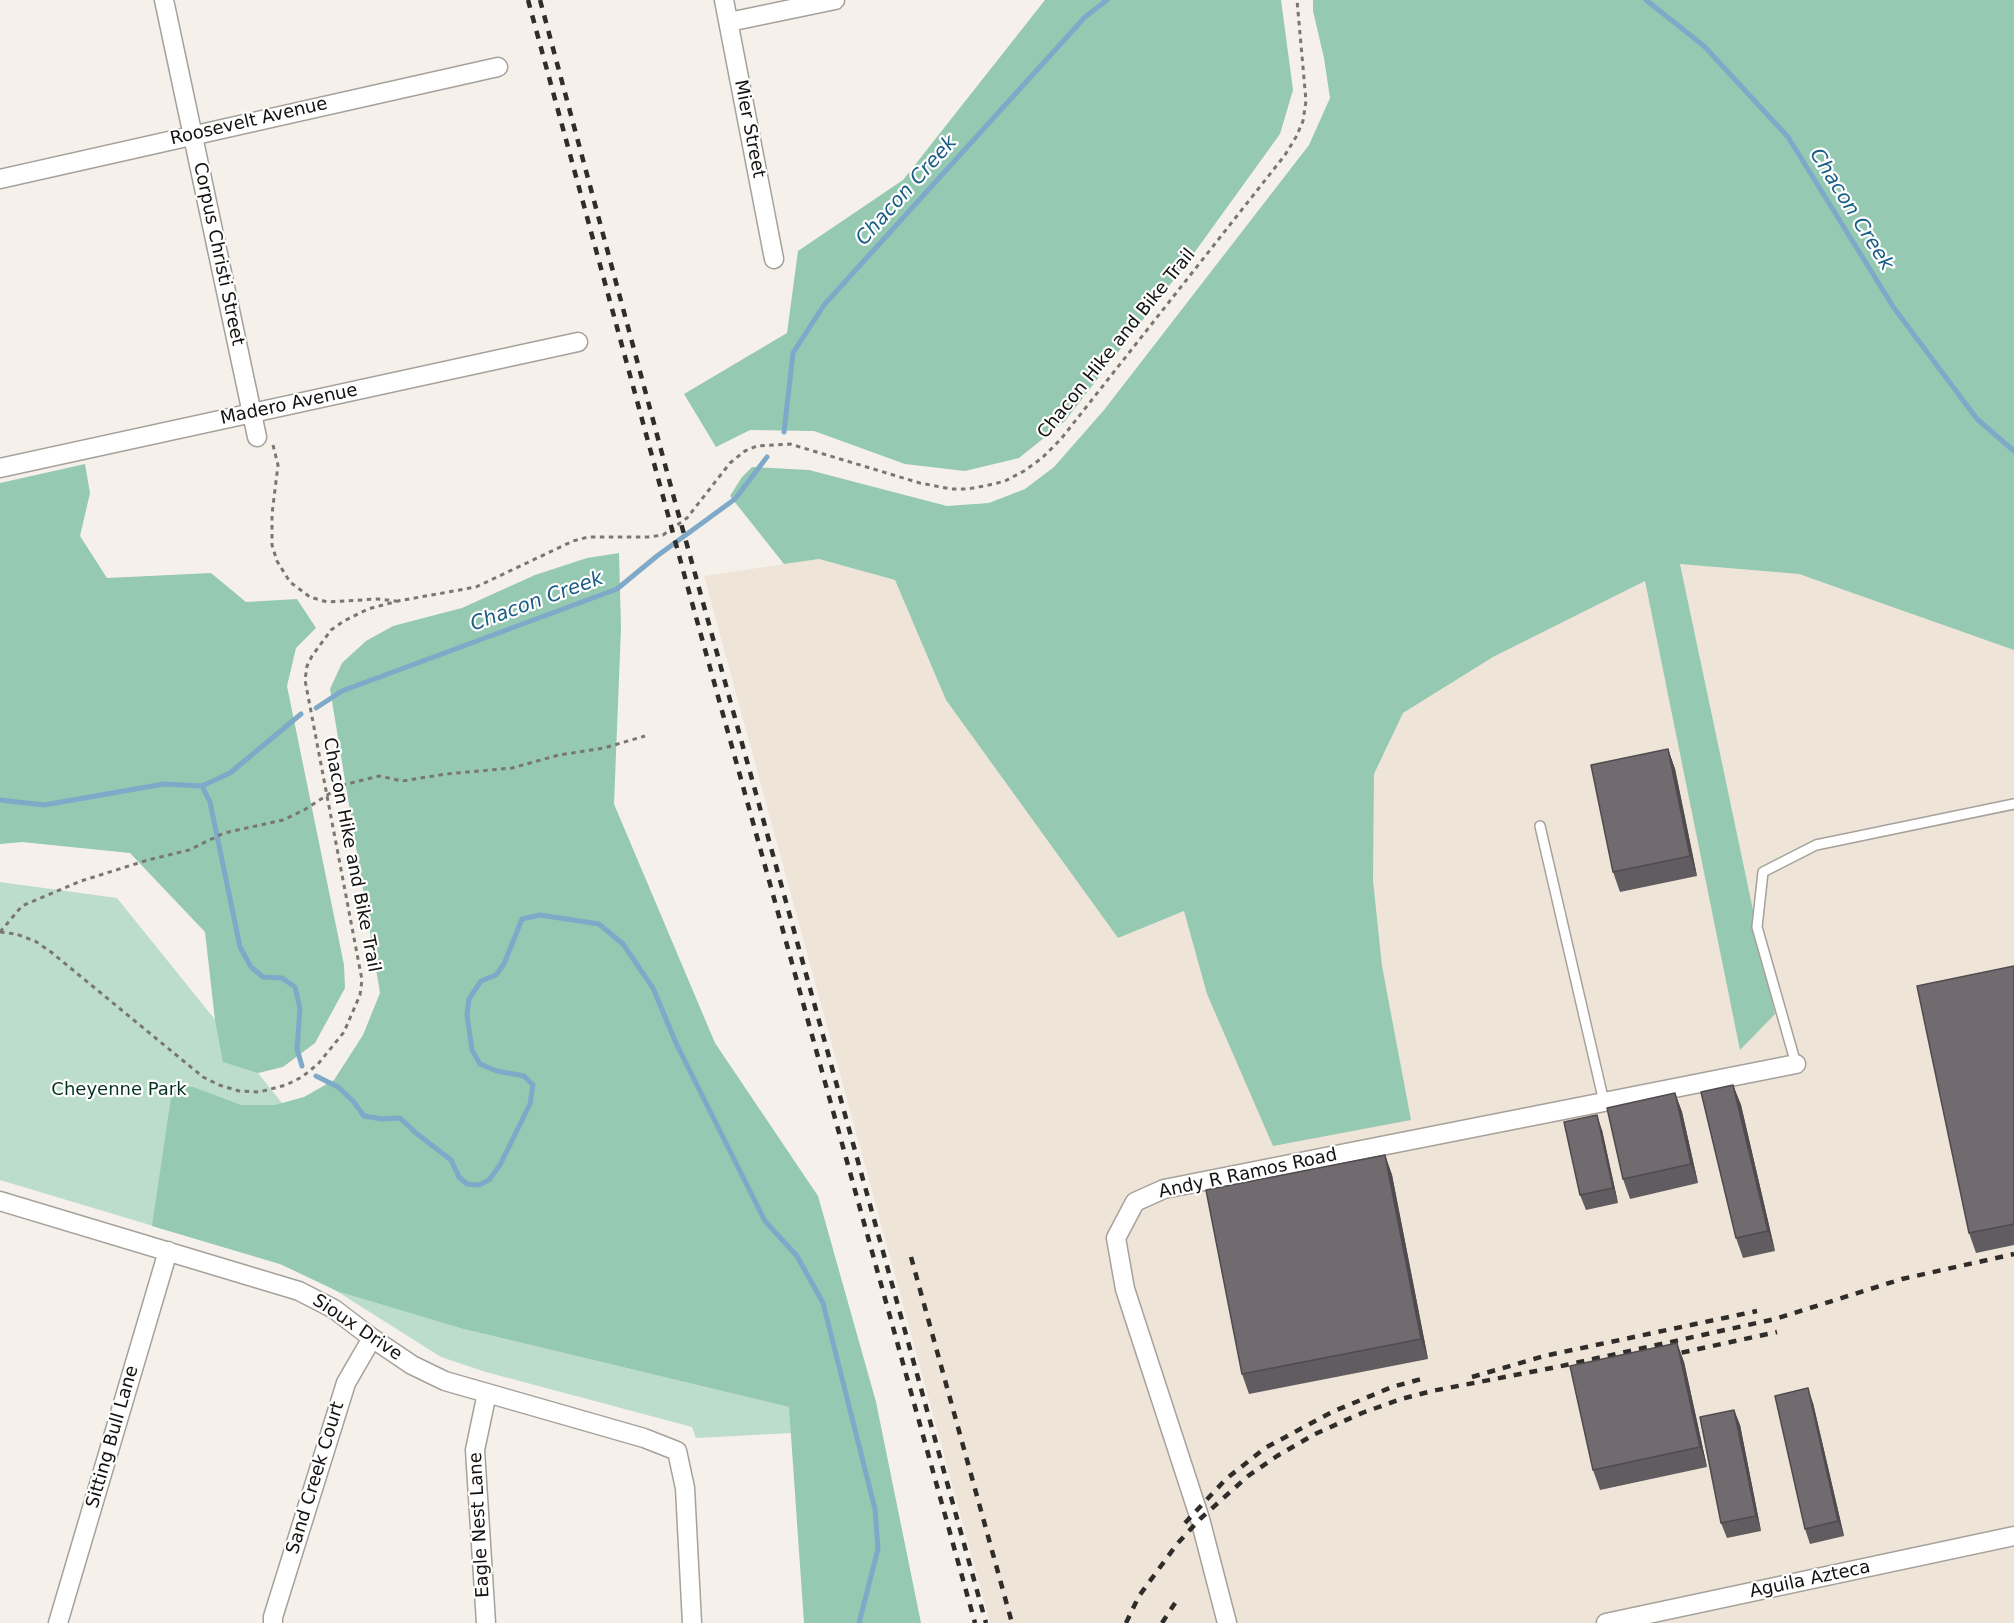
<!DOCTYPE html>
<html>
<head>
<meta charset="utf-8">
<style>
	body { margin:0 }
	canvas { display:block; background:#f5f0ea }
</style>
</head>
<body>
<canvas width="2014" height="1623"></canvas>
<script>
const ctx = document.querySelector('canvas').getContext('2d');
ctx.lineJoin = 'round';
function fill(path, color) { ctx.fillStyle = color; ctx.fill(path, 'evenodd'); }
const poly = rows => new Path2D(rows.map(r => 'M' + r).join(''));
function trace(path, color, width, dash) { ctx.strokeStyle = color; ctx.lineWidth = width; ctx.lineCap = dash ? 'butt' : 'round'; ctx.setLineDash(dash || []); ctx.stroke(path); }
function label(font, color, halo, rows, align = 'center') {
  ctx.font = font + ' "DejaVu Sans",sans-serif'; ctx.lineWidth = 4.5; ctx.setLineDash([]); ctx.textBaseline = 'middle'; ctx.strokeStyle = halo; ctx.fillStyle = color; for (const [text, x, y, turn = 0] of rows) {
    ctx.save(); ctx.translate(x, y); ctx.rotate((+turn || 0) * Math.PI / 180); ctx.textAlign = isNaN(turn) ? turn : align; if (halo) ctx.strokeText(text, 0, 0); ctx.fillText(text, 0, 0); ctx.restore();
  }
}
const built = poly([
	[819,559,895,580,946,700,1118,938,1184,911,1207,994,1382,966,1373,880,1374,774,1403,713,1493,657,1645,581,1740,1049,1775,1013,1680,564,1799,574,2014,650,2014,1623,990,1623,704,576]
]);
const green = poly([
	[0,882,117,898,464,1329,789,1407,792,1433,696,1438,692,1427,486,1372,441,1357,311,1275,280,1264,0,1180]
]);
const forest = poly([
	[1045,0,1281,0,1293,90,1280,134,1189,260,1065,421,1019,458,965,471,905,464,814,431,750,430,716,447,684,394,787,333,798,251,903,180],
	[1313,0,2014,0,2014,650,1799,574,1680,564,1775,1014,1740,1050,1645,581,1493,657,1403,713,1374,774,1373,880,1382,966,1411,1120,1273,1146,1207,994,1184,911,1118,938,946,700,895,580,819,559,784,564,730,496,742,477,752,467,809,470,947,506,989,503,1025,489,1054,467,1104,410,1309,145,1330,98,1324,58,1313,11],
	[85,464,90,493,80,536,107,578,211,573,246,602,297,599,316,628,296,648,287,686,344,965,345,988,315,1043,283,1067,258,1073,223,1062,215,1020,205,932,130,853,22,842,0,844,0,483],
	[619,553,621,628,614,804,715,1043,818,1196,876,1402,921,1623,804,1623,789,1407,464,1329,337,1291,280,1264,152,1226,171,1098,178,1086,193,1087,241,1105,275,1105,304,1097,334,1080,363,1035,380,993,330,689,342,663,366,641,393,626,462,608,535,575,587,558]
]);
const stream = poly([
	[1646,0,1704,46,1788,137,1894,308,1977,419,2014,451],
	[784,432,793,353,824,305,1085,17,1107,0],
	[316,708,342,691,617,589,657,556,735,499,767,457],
	[202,786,210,802,240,947,251,967,263,977,282,978,295,987,300,1009,297,1049,302,1066],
	[0,800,44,805,164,784,202,786,230,773,301,714],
	[316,1076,338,1087,353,1101,364,1116,382,1119,400,1118,416,1133,451,1160,459,1177,467,1184,479,1185,489,1180,500,1165,530,1104,533,1085,524,1076,497,1071,480,1064,472,1050,467,1015,469,999,481,981,496,975,504,964,522,919,540,915,599,924,623,944,653,988,676,1043,765,1221,797,1256,823,1303,875,1509,878,1549,859,1623]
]);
const path = poly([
	[273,445,278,465,272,514,272,545,277,561,290,582,310,597,327,602,377,599,396,601],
	[0,932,16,934,35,941,51,952,203,1077,219,1085,239,1091,259,1092,286,1085,302,1077,318,1064,344,1032,360,995,362,980,305,680,307,666,312,656,331,630,344,621,368,609,398,601,476,587,573,541,588,537,648,537,663,535,687,518,730,463,745,451,757,446,790,444,920,483,951,489,968,489,989,485,1005,481,1024,471,1042,458,1061,439,1285,155,1296,137,1303,121,1306,101,1297,0],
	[0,932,22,906,81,881,148,860,189,850,224,833,283,820,304,810,343,785,379,776,402,781,446,774,512,768,559,755,604,748,645,736]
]);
const service = poly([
	[1540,826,1604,1102],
	[1796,1064,1757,927,1763,872,1816,845,2014,804]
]);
const minor = poly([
	[164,0,257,437],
	[724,0,774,259],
	[729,22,835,0],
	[0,179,498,67],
	[0,468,578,342],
	[0,1201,299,1291,334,1309,372,1338,412,1365,445,1381,644,1438,677,1451,685,1488,692,1623],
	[58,1623,168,1251],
	[273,1623,273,1617,346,1383,372,1338],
	[486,1623,475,1450,487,1393],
	[1227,1623,1200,1519,1125,1289,1116,1238,1135,1202,1164,1189,1796,1064],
	[1606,1623,2014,1536]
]);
const rail = poly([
	[528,0,686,581,975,1623],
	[540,0,674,498,986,1623],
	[911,1257,1012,1623],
	[1666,1356,1777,1332],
	[1472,1377,1544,1356,1757,1311],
	[1185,1523,1226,1479,1265,1448,1332,1412,1392,1387,1425,1378],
	[1126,1623,1139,1596,1177,1544,1200,1519,1248,1476,1277,1456,1315,1434,1362,1413,1401,1399,1432,1391,1557,1367,1775,1319,1902,1279,2014,1254],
	[1162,1623,1177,1600]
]);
const wall = poly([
	[1668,749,1675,769,1697,876,1620,892,1613,872],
	[2014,966,2014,1245,1976,1253,1969,1233],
	[1733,1085,1741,1105,1775,1251,1743,1258,1736,1238],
	[1675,1093,1682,1112,1698,1183,1630,1199,1623,1179],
	[1602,1130,1618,1203,1586,1210,1580,1195],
	[1385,1155,1392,1175,1428,1359,1249,1394,1242,1374],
	[1677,1343,1684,1362,1707,1467,1600,1490,1593,1470],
	[1813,1403,1844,1536,1810,1544,1805,1529],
	[1734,1410,1740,1425,1761,1531,1727,1538,1721,1523]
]);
const shadedWall = poly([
	[1668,749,1675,769,1697,876,1690,856],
	[1733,1085,1741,1105,1775,1251,1768,1231],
	[1675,1093,1682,1112,1698,1183,1691,1164],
	[1597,1115,1602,1130,1618,1203,1613,1188],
	[1385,1155,1392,1175,1428,1359,1421,1339],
	[1677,1343,1684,1362,1707,1467,1700,1447],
	[1808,1388,1813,1403,1844,1536,1838,1521],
	[1734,1410,1740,1425,1761,1531,1756,1516]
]);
const building = poly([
	[1668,749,1690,856,1613,872,1591,765,1668,749],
	[2014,966,2014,1224,1969,1233,1917,986,2014,966],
	[1733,1085,1768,1231,1736,1238,1701,1092,1733,1085],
	[1675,1093,1691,1164,1623,1179,1607,1108,1675,1093],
	[1597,1115,1613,1188,1580,1195,1564,1122,1597,1115],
	[1385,1155,1421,1339,1242,1374,1206,1190,1385,1155],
	[1677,1343,1700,1447,1593,1470,1570,1366,1677,1343],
	[1808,1388,1838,1521,1805,1529,1775,1396,1808,1388],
	[1734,1410,1756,1516,1721,1523,1700,1417,1734,1410]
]);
const streetNames = [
	["Roosevelt Avenue",249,122,-13],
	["Mier Street",749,129,79],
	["Corpus Christi Street",218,254,78],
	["Chacon Hike and Bike Trail",1117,344,-51],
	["Madero Avenue",289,405,-12],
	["Chacon Hike and Bike Trail",351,855,79],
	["Andy R Ramos Road",1248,1174,-12],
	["Sioux Drive",357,1328,34],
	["Sitting Bull Lane",113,1437,-74],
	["Sand Creek Court",316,1478,-73],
	["Eagle Nest Lane",480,1525,-93],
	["Aguila Azteca",1810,1580,-12]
];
const parkNames = [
	["Cheyenne Park",119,1090]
];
const waterNames = [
	["Chacon Creek",907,191,-48],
	["Chacon Creek",1851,210,58],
	["Chacon Creek",537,602,-20]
];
fill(built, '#efe4d8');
fill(green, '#bcdccc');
fill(forest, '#95c9b1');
trace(stream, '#7fa9c9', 5);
trace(service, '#a6a19b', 12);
trace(minor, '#a6a19b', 21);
trace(path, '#7a7673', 3, [4.5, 4.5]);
trace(service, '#fff', 9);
trace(minor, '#fff', 18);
trace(rail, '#2f2d2a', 4.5, [8, 8]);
fill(wall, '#615c5f');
fill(shadedWall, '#4f4b4e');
fill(building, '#716b6f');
trace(building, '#4f4b4e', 1.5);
label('18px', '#13110f', '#fefefe', streetNames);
label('18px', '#043323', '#fefefe', parkNames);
label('italic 20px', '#195d87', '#fefefe', waterNames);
</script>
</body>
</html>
